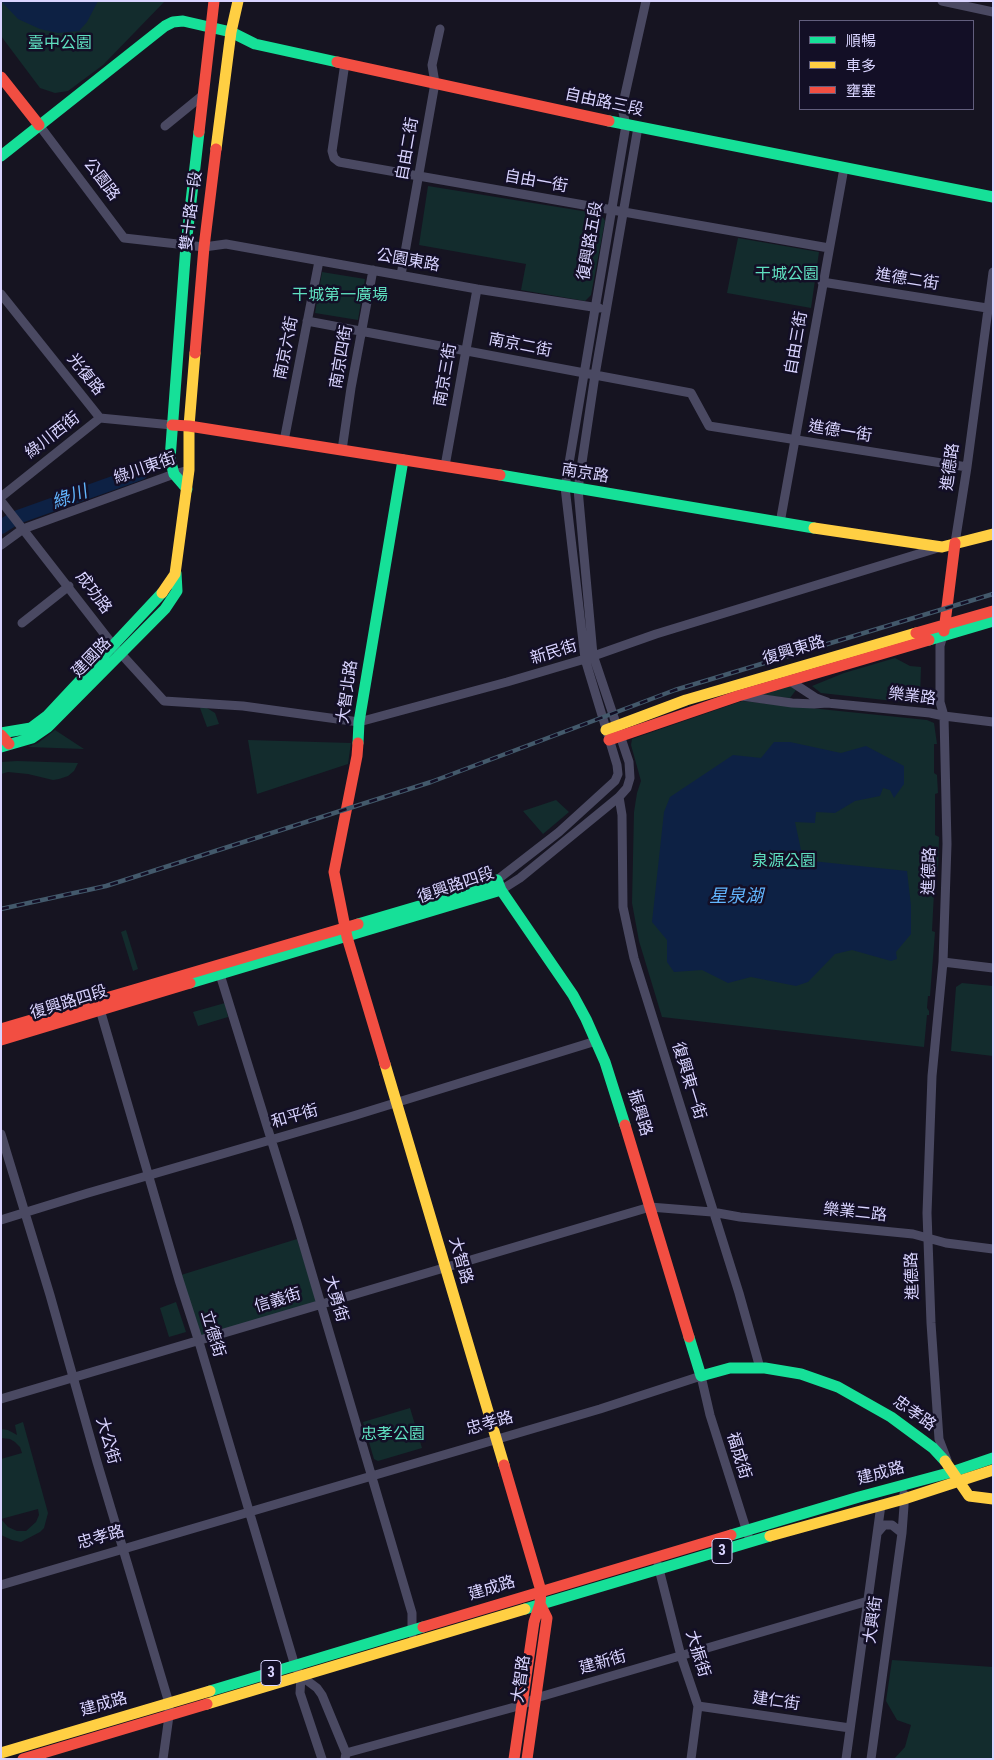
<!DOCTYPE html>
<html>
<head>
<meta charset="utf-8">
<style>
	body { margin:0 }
	#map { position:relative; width:994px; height:1760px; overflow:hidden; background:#161421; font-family:"Roboto Condensed","Noto Sans TC",sans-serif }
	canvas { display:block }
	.frame { position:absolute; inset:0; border:2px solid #d9d4ff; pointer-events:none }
	.legend { position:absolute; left:799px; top:20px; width:175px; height:90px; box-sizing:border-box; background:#130f26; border:1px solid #625e7d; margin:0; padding:6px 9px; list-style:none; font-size:15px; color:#d9d4ff }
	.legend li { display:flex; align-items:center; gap:10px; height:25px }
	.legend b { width:25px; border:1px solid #625e7d }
</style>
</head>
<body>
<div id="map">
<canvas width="994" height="1760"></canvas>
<div class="frame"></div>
<ul class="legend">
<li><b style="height:6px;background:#16e098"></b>順暢</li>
<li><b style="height:6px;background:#ffcf43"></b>車多</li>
<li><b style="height:6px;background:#f24e42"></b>壅塞</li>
</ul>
</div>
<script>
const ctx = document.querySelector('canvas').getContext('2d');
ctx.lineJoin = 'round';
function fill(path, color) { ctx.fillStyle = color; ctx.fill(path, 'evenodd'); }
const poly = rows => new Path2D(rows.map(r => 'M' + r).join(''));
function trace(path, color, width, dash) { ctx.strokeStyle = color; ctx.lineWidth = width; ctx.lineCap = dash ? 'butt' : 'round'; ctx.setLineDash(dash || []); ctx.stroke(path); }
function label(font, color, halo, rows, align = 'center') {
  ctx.font = font + ' "Roboto Condensed","Noto Sans TC",sans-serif'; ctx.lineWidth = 5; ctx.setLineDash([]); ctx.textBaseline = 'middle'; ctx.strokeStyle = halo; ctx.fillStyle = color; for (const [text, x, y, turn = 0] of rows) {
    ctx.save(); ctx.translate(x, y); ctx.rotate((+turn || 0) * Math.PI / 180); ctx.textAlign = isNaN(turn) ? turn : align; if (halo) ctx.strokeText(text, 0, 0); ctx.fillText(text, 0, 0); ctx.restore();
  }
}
const green = poly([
	[1,1,165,1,103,65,68,91,55,93,40,88,1,36],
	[428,186,601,214,605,221,591,295,585,301,521,290,526,264,419,245],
	[738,238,819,252,811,308,727,293],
	[322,272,365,279,358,320,315,313],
	[895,658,910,666,921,667,920,696,912,703,821,693,812,686,844,673],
	[788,684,796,690,790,698,763,695,761,693],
	[742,701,927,720,934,723,937,744,934,744,934,773,937,775,938,793,935,794,935,835,939,837,938,871,935,873,932,931,935,932,930,996,928,996,927,1008,929,1011,929,1015,927,1015,924,1047,662,1017,639,941,632,903,634,812,637,793,641,781,631,745,632,739],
	[200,708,207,708,215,713,219,724,207,727],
	[55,730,84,749,28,747,38,743],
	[248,740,351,743,348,764,257,794],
	[17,761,78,763,74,771,68,776,59,779,53,780,28,774,8,772,1,774,1,762],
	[556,800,569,812,543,834,523,811],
	[126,930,138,969,133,971,121,932],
	[962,983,993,986,993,1056,951,1051,956,987],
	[225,1003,228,1017,198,1026,193,1012],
	[297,1239,317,1302,200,1338,181,1275],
	[176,1302,186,1332,169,1337,160,1308],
	[410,1408,422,1448,378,1461,374,1459,363,1422],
	[23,1422,48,1513,44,1528,40,1532,21,1542,12,1540,1,1535,1,1519,8,1527,17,1531,26,1531,36,1522,39,1515,38,1509,1,1519,1,1459,22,1453,20,1447,15,1442,10,1439,1,1438,1,1429,8,1430,17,1435,15,1425],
	[892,1660,993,1667,993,1759,894,1759,905,1747,911,1725,897,1720,886,1701]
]);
const water = poly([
	[1,1,98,1,87,22,79,31,58,33,40,29,18,19],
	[774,742,790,742,841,753,866,746,904,766,904,784,894,798,890,790,883,788,880,796,855,801,835,813,816,812,815,823,795,822,801,850,813,851,812,861,907,871,911,906,911,934,896,952,897,959,891,961,852,950,835,954,808,982,796,986,751,977,728,983,702,970,674,972,667,962,667,940,652,922,664,812,670,797,733,755,761,758]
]);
const river = poly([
	[1,527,15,518,141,473]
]);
const street = poly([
	[942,1,993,12],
	[345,63,332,151,334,158,339,162,829,248],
	[39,125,124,238,204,247,226,244,477,289,599,308],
	[165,126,203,95],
	[401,275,435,83,432,65,440,29],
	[822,282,987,308],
	[1,294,100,418,172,425],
	[307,321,691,393,709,426,967,467],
	[284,441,319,261],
	[342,450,351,388,373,270],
	[445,466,477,289],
	[1,497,100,418],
	[1,501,113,645,164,701,243,706,359,722,507,682,585,659,656,634,941,547],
	[780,523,844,168],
	[955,543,967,467,993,272],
	[1,545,23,529,174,474,189,470],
	[22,623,69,586],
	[943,635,940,646,940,702,944,716,947,844,943,962,932,1076,927,1213,931,1323,939,1439,947,1460],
	[787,679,816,698,827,702],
	[742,696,792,703,814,704,827,703,930,713,944,716,993,722],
	[619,797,622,815,623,907,634,958,739,1293,760,1368],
	[497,880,559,832,615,781,618,774,617,765,585,659,565,487,626,125,622,108,646,1],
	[501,890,520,878,619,797,627,788,630,778,629,762,593,655,578,489,595,375,638,127],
	[943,962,993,968],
	[218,968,297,1223,412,1613,412,1634],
	[99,1006,179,1280,199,1342,295,1666,301,1676,317,1688,322,1695,346,1753,345,1759],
	[1,1134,50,1295,97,1462,169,1703,169,1716,163,1759],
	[1,1220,88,1193,353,1116,596,1041],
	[1,1399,650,1207,712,1212,740,1217,913,1234,946,1243,993,1249],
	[878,1532,884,1525,892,1525,902,1533],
	[658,1565,681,1656,698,1706,691,1759],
	[1,1585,600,1409,701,1376,710,1415,748,1535],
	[301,1676,300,1693,322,1759],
	[698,1706,850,1728],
	[346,1753,522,1705,536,1698,868,1601],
	[846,1759,881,1505],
	[871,1759,902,1533,904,1506,904,1494]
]);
const fast = poly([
	[609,121,993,197],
	[1,156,165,26,173,22,183,21,231,32,255,44,337,62],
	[500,475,814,528],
	[187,489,174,474,170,459,186,245,199,132],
	[929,640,993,621],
	[1,733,31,728,47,716,162,593],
	[358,743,359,722,403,460],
	[1,747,32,738,48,727,165,609,177,591,176,573],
	[358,924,484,887,497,880,501,890,573,995,586,1019,605,1062,625,1125],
	[190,983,501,890],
	[689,1337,701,1376,730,1368,765,1368,801,1374,838,1387,891,1417,933,1448,945,1461],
	[731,1535,859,1497,952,1472,993,1458],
	[525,1609,770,1536],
	[210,1691,423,1627]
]);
const slow = poly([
	[216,149,231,32,238,1],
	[814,528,942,547,993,534],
	[162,593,175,574,189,470,189,426,195,353],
	[606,730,686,700,916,633],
	[385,1064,504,1465],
	[945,1461,969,1496,993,1499],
	[770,1536,904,1499,993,1470],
	[207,1704,525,1609],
	[1,1753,210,1691]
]);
const jam = poly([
	[337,62,609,121],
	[1,77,39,125],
	[199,132,214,1],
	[195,353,204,247,216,149],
	[172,425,189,426,500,475],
	[944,631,955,543],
	[916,633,993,611],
	[1,735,9,744],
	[609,740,738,696,929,640],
	[358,743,357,756,334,872,347,937,385,1064],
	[1,1029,358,924],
	[1,1040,190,983],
	[625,1125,689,1337],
	[504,1465,541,1591,540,1604,534,1622,514,1759],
	[423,1627,731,1535],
	[23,1759,207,1704],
	[527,1759,547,1618,540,1604]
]);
const rail = poly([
	[1,909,106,886,431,782,675,690,993,594]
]);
const shields = [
	[722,1551,20],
	[271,1673,20]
];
const shieldNames = [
	["3",722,1551],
	["3",271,1673]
];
const parkNames = [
	["臺中公園",60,44],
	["干城公園",787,275],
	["干城第一廣場",340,296],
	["泉源公園",784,862],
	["忠孝公園",393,1435]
];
const streetNames = [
	["自由路三段",604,103,12],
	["自由二街",408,149,-80],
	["公園路",101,180,53],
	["自由一街",536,182,10],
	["雙十路一段",192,211,-83],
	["復興路五段",591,241,-80],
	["公園東路",408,261,10],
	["進德二街",907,280,9],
	["自由三街",797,343,-80],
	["南京二街",520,346,11],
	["南京六街",287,348,-79],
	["南京四街",342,357,-80],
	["光復路",85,375,51],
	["南京三街",446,375,-80],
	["進德一街",840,432,9],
	["綠川西街",53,436,-38],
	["進德路",951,467,-82],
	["綠川東街",145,469,-19],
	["南京路",585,474,9],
	["成功路",93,593,53],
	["復興東路",794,651,-17],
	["新民街",554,653,-17],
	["建國路",92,658,-46],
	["大智北路",348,692,-82],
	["樂業路",912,697,7],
	["進德路",930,871,-88],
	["復興路四段",456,886,-19],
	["復興路四段",69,1003,-17],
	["復興東一街",688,1081,73],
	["振興路",639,1113,73],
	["和平街",295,1117,-16],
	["樂業二路",855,1213,6],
	["大智路",460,1261,74],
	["進德路",913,1276,-92],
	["大勇街",335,1299,73],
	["信義街",278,1301,-17],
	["立德街",212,1334,73],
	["忠孝路",914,1414,35],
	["忠孝路",490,1424,-16],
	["大公街",107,1441,74],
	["福成街",738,1456,73],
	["建成路",881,1474,-15],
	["忠孝路",101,1538,-16],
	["建成路",492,1589,-17],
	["大興街",874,1620,-82],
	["大振街",697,1654,73],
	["建新街",603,1663,-16],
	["大智路",522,1679,-82],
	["建仁街",776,1702,8],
	["建成路",104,1705,-16]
];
const waterNames = [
	["綠川",70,498,-20],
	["星泉湖",736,897]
];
fill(green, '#132c2d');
fill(water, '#0d2144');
trace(river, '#0d2144', 14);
trace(street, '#4a4962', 9);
trace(fast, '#16e098', 11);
trace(slow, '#ffcf43', 11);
trace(jam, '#f24e42', 11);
trace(rail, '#43596b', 4.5);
trace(rail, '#130f26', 2.5, [8]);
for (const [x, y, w] of shields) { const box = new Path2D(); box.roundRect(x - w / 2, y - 12.5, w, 25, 4); ctx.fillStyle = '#130f26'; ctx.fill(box); trace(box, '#d9d4ff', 1); }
label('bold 15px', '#d9d4ff', null, shieldNames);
label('16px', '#5fe0c0', '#130f26', parkNames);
label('16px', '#d9d4ff', '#130f26', streetNames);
label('italic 18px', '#62b6ff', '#130f26', waterNames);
</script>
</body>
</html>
